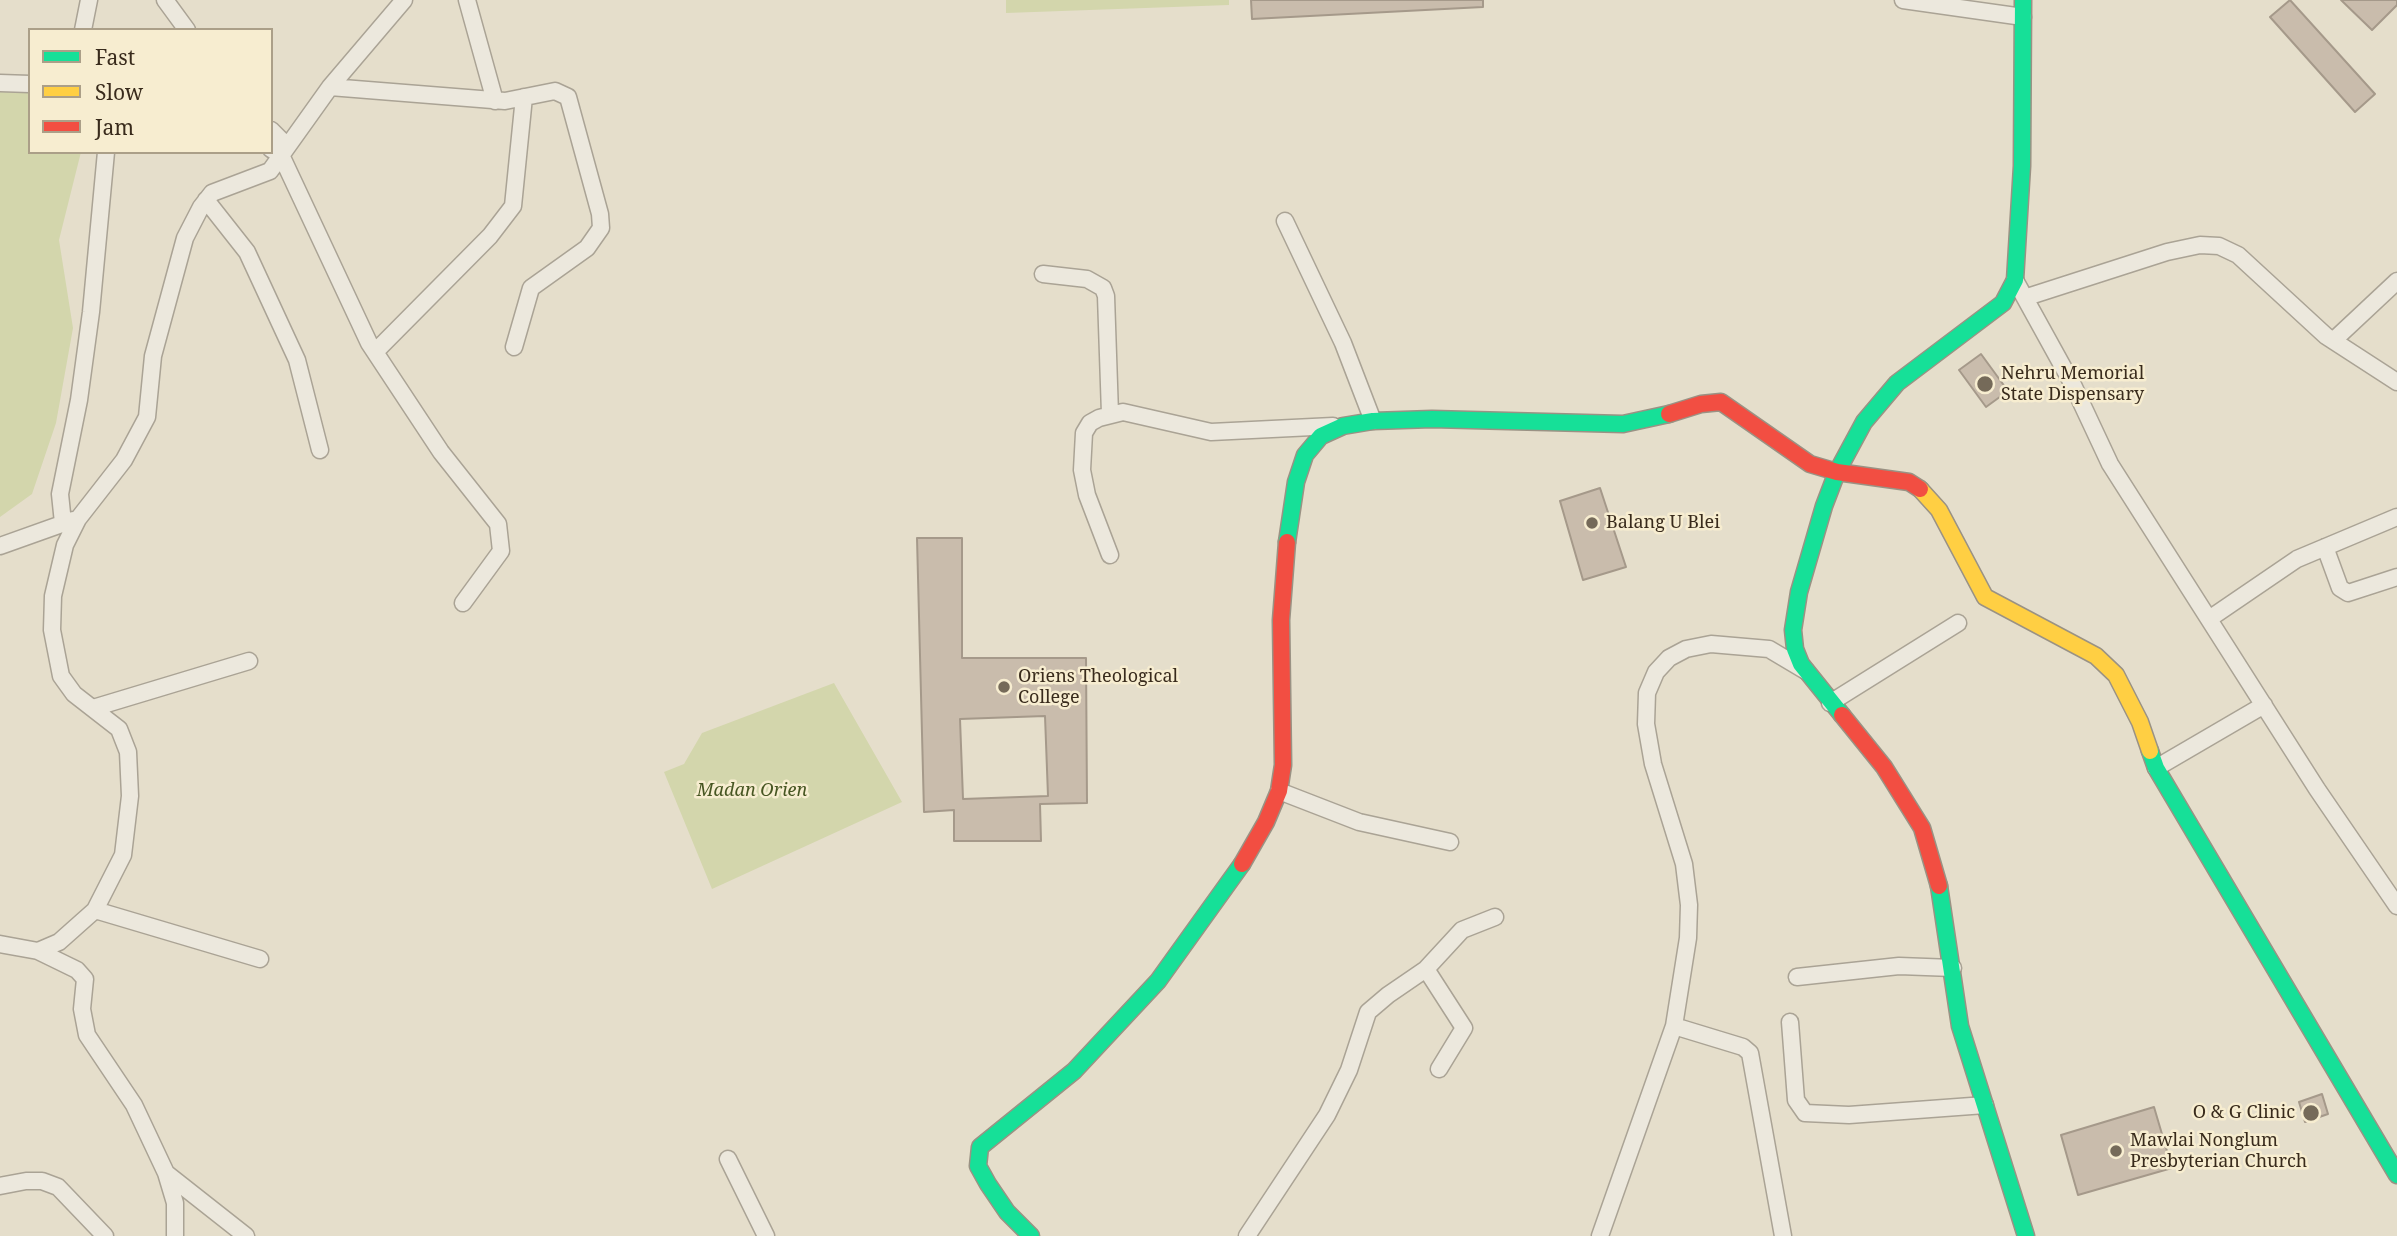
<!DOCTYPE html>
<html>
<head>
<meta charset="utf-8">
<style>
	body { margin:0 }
	#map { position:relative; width:2397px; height:1236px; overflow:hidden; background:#e5decb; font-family:"Noto Serif",serif }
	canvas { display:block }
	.legend { position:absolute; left:28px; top:28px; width:245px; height:126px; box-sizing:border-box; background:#f7edd0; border:2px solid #ab9f88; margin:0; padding:9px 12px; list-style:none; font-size:21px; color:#392b1c }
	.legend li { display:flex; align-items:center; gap:14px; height:35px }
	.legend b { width:35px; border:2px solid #ab9f88 }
</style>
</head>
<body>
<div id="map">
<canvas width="2397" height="1236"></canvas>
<ul class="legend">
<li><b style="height:9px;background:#16e098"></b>Fast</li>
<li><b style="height:9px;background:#ffcf43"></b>Slow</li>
<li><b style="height:9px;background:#f24e42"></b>Jam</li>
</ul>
</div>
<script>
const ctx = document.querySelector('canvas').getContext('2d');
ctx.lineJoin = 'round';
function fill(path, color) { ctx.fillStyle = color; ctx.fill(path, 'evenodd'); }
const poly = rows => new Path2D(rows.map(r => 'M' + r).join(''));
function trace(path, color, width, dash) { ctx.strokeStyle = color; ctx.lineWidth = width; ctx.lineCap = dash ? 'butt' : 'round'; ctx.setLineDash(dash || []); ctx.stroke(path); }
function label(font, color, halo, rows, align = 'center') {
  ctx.font = font + ' "Noto Serif",serif'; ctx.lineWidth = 5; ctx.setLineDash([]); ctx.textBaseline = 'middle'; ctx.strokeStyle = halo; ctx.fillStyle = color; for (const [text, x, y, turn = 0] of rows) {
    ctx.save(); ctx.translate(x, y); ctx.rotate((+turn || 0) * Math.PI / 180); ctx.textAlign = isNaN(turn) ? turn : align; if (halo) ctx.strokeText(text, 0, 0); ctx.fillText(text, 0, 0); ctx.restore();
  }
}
const green = poly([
	[1006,0,1229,0,1229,5,1006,13],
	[0,81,30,83,30,152,81,152,59,240,73,328,56,423,32,494,0,517],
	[834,683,902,802,712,889,664,772,684,764,702,733]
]);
const building = poly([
	[1251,0,1483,0,1483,7,1252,19,1251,0],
	[2290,0,2375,94,2355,112,2270,17,2290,0],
	[2341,0,2397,0,2397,5,2372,30,2341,0],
	[1981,354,2008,391,1986,407,1959,370,1981,354],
	[1600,488,1626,567,1583,580,1560,501,1600,488],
	[917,538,962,538,962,658,1086,658,1087,803,1040,804,1041,841,954,841,954,810,924,812,917,538],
	[1045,716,1048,796,963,799,960,719,1045,716],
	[2322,1094,2328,1114,2305,1122,2299,1102,2322,1094],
	[2154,1107,2172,1168,2078,1195,2061,1135,2154,1107]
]);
const street = poly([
	[165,0,187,30],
	[467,0,495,101],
	[1903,0,2023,17],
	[83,30,89,0],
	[0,83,30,84],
	[330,87,505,101,555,91,568,97,600,214,601,228,587,248,531,288,514,347],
	[271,130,287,146],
	[271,149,281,155,369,343,441,452,498,524,501,551,463,603],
	[206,200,247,252,284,332,297,360,320,450],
	[1285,221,1343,343,1373,421],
	[1043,274,1087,279,1103,288,1106,296,1110,414],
	[2015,280,2073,385,2110,464,2317,789,2397,906],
	[2027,297,2167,252,2200,245,2219,246,2238,255,2326,336,2397,382],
	[2334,340,2397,281],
	[375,352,490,236,513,206,524,97],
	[63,523,60,494,79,400,91,312,106,152],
	[0,546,73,520],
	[2325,547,2340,588,2348,593,2397,577],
	[1110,555,1087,495,1082,470,1084,433,1090,423,1099,418,1123,412,1211,432,1333,426],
	[2209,619,2297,559,2397,517],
	[1830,703,1958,623],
	[93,708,249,661],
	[2156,768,2264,705],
	[1279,791,1359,822,1450,842],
	[95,910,260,959],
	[0,944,38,951,59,942,95,910,123,855,130,796,128,752,119,729,74,694,61,676,52,630,53,596,65,545,78,519,124,460,147,417,153,356,185,238,201,207,212,193,270,171,330,87,404,0],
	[38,951,77,970,85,979,82,1009,87,1035,134,1105,166,1173,175,1203,175,1236],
	[1426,969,1464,1028,1439,1069],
	[1797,977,1899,966,1953,968],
	[1790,1022,1796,1100,1805,1113,1849,1115,1985,1105],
	[1674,1026,1743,1047,1750,1053,1783,1236],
	[728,1159,766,1236],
	[166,1173,246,1236],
	[0,1186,26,1181,42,1181,58,1187,105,1236],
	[1247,1236,1327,1115,1349,1070,1368,1012,1388,995,1426,969,1462,930,1495,917],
	[1600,1236,1674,1026,1688,938,1689,905,1684,864,1653,764,1646,724,1647,693,1656,672,1669,658,1686,649,1711,644,1769,649,1806,671]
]);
const fast = poly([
	[1287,542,1296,482,1305,455,1321,436,1343,426,1373,421,1432,419,1623,424,1669,414],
	[1842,715,1801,664,1795,649,1793,630,1799,592,1824,506,1837,472,1864,422,1897,383,2003,303,2015,280,2022,166,2023,0],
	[2150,751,2156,768,2397,1175],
	[1939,886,1960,1026,2026,1236],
	[1031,1236,1007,1212,988,1184,978,1166,980,1147,1074,1071,1158,981,1242,864]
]);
const slow = poly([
	[1920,489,1939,510,1985,597,2096,656,2116,675,2140,722,2150,751]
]);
const jam = poly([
	[1669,414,1701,404,1721,402,1810,464,1837,472,1909,482,1920,489],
	[1842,715,1884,767,1922,828,1939,886],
	[1242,864,1266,822,1279,791,1283,765,1281,620,1287,542]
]);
const markers = [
	[1985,384,9,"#756a59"],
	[1592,523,7,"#756a59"],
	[1004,687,7,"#756a59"],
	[2311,1113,9,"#756a59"],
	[2116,1151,7,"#756a59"]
];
const poiNames = [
	["Nehru Memorial",2001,374],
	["State Dispensary",2001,395],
	["Balang U Blei",1606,523],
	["Oriens Theological",1018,677],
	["College",1018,698],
	["O & G Clinic",2295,1113,"right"],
	["Mawlai Nonglum",2130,1141],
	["Presbyterian Church",2130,1162]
];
const parkNames = [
	["Madan Orien",752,791]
];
fill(green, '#d3d6ac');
fill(building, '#c9bcac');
trace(building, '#a5998a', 2);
trace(street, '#aaa395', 19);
trace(fast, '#9a9284', 19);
trace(slow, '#9a9284', 19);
trace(jam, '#9a9284', 19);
trace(street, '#ece8dd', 16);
trace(fast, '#16e098', 16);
trace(slow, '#ffcf43', 16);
trace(jam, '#f24e42', 16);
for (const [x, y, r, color] of markers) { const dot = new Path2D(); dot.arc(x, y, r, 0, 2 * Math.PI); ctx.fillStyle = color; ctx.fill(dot); trace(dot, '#f7edd0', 2.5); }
label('18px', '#392b1c', '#f7edd0', poiNames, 'left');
label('italic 18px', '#475622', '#f7edd0', parkNames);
</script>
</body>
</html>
